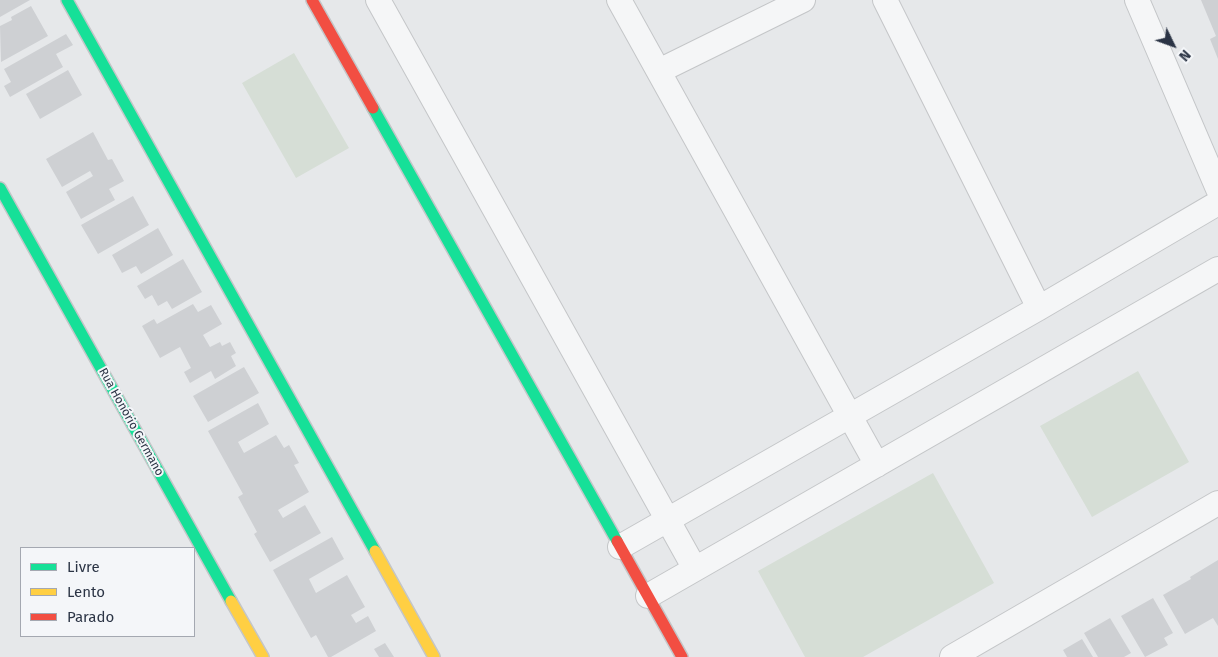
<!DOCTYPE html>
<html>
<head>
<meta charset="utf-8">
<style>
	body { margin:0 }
	#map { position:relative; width:1218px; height:657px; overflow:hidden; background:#e6e8ea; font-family:"Fira Sans",sans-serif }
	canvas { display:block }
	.legend { position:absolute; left:20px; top:547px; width:175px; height:90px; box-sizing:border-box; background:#f4f6f9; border:1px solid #a4a8b1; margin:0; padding:6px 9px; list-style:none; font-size:15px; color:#2b3445 }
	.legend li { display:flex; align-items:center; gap:10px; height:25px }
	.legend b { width:25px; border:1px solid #a4a8b1 }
	.north { position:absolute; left:1148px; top:20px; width:50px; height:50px; -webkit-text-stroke:4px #f4f6f9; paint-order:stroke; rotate:132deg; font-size:14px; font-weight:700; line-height:20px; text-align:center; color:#2b3445 }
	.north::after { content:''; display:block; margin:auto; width:18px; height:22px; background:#2b3445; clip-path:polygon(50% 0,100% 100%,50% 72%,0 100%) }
</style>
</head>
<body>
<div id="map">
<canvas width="1218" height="657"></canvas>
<ul class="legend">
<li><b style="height:6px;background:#16e098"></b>Livre</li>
<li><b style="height:6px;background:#ffcf43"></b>Lento</li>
<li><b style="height:6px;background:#f24e42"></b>Parado</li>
</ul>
<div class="north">N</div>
</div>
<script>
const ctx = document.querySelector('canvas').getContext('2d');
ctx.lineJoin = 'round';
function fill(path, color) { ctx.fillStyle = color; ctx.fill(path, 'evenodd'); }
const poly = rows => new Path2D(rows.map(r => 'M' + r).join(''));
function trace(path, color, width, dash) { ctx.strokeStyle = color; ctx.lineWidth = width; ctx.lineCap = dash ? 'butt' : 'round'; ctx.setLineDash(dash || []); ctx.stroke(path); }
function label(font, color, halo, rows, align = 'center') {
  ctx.font = font + ' "Fira Sans",sans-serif'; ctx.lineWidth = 4; ctx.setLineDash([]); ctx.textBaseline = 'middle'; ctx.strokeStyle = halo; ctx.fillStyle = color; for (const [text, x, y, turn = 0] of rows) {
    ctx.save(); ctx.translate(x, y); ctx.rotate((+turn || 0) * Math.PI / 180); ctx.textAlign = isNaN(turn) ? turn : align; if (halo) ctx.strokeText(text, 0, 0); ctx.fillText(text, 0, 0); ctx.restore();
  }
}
const green = poly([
	[294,53,349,148,296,178,242,83],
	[1138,371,1189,462,1092,517,1040,426],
	[933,473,994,583,863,657,805,657,758,571]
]);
const building = poly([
	[0,0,30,0,0,17],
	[1201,0,1218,0,1218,59,1210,39,1216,36],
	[31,6,48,36,1,62,0,26,12,20,11,17],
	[66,34,73,45,56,54,63,67,10,97,4,86,11,82,4,69],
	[68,70,82,95,40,119,26,94],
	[93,132,108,160,112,159,124,181,109,189,115,200,81,219,66,192,93,176,90,171,62,187,46,159],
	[133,196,149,225,98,254,81,225],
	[158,228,173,255,141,274,136,266,122,273,112,255],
	[183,259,202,292,172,309,167,301,158,306,152,295,145,299,137,286],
	[193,304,198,312,211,305,222,324,203,335,210,347,220,342,222,346,230,342,236,353,231,356,236,366,215,379,211,371,190,383,184,372,191,368,180,347,160,358,142,326,154,319,157,324],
	[244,367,259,393,208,422,193,396],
	[258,403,269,424,238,442,244,453,276,435,284,448,289,445,299,463,294,465,309,492,278,510,283,518,305,505,321,533,270,562,254,534,257,532,238,497,243,494,208,431],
	[332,537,344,559,309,579,316,593,347,575,365,607,351,615,356,623,368,616,376,631,331,657,328,657,316,635,311,638,273,570],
	[1218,560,1218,626,1213,618,1185,634,1163,595,1191,579,1190,577],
	[1153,598,1173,633,1164,638,1168,645,1145,657,1121,616],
	[1110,618,1131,653,1124,657,1098,657,1084,633],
	[1082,639,1093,657,1067,657,1063,650],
	[385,643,394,657,379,657,374,649]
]);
const street = poly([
	[378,0,695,569],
	[619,0,877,465],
	[885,0,1039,308],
	[1137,0,1218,189],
	[659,71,803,0],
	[620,547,1039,308,1218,203],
	[648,596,1218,269],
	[952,657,1218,503]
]);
const fast = poly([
	[67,0,375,551],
	[373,108,617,541],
	[0,188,231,601]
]);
const slow = poly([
	[375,551,434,657],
	[231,601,263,657]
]);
const jam = poly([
	[312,0,373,108],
	[617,541,682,657]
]);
const streetNames = [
	["Rua Honório Germano",131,422,61]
];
fill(green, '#d6ded6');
fill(building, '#ced0d3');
trace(street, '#c4c6c8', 26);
trace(fast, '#c4c6c8', 14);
trace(slow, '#c4c6c8', 14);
trace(jam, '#c4c6c8', 14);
trace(street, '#f5f6f7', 24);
trace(fast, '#16e098', 11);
trace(slow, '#ffcf43', 11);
trace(jam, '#f24e42', 11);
label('12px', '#2b3445', '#f4f6f9', streetNames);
</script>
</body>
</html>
